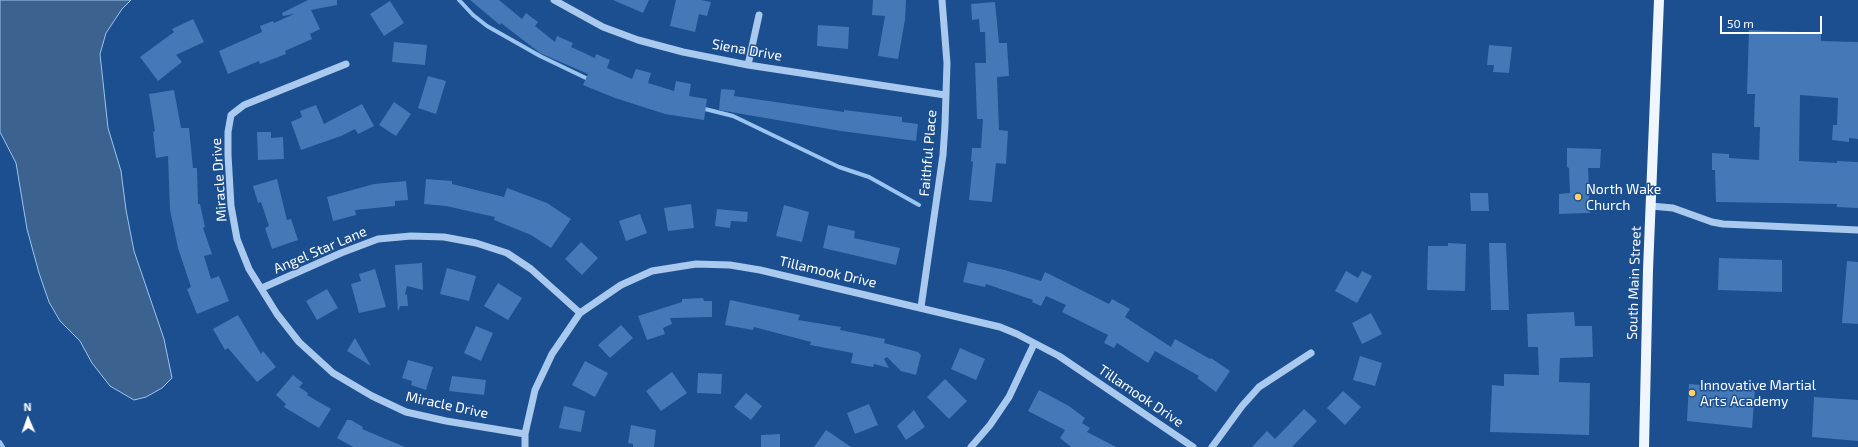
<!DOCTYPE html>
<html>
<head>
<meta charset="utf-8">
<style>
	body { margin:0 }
	#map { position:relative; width:1858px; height:447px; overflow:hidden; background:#1b4f8f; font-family:"Exo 2",sans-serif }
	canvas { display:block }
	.north { position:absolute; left:8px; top:399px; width:40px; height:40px; -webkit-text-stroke:3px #1b4f8f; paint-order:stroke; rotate:358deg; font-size:11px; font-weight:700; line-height:16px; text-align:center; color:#fff }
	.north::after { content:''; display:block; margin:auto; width:14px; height:18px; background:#fff; clip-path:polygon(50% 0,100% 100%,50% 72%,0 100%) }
	.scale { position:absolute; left:1720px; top:16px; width:102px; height:18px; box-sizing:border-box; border:2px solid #fff; border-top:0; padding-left:5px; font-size:12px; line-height:14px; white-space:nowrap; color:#fff; -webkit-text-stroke:3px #1b4f8f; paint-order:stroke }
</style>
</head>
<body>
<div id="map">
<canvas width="1858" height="447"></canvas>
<div class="north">N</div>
<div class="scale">50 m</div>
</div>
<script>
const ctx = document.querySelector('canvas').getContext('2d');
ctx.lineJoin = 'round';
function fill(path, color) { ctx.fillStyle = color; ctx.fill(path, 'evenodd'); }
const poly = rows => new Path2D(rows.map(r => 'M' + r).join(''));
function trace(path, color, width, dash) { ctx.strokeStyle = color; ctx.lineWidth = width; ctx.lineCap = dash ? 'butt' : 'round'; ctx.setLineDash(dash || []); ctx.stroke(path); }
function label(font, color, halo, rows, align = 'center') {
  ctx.font = font + ' "Exo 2",sans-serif'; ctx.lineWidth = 3; ctx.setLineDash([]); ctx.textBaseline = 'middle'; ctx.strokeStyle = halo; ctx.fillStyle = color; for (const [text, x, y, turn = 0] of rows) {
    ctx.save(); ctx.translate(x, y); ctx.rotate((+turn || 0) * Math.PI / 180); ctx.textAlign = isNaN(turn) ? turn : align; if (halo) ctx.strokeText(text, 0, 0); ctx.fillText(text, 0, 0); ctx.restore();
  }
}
const water = poly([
	[0,0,131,0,122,9,106,33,100,54,108,128,121,171,126,210,134,251,164,339,172,378,162,388,146,397,134,400,110,386,92,363,80,341,60,321,49,302,39,273,27,229,16,163,0,132,0,0]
]);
const stream = poly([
	[459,0,473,15,487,26,540,56,590,80],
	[701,108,733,116,839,167,869,177,919,205],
	[0,442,3,447]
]);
const building = poly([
	[308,0,337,0,337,5,311,10,320,29,310,34,312,39,285,51,286,54,260,64,259,61,228,74,219,51,262,32,260,26,273,21,274,23,294,14,283,16,282,13],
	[470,0,499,0,522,19,526,13,538,22,535,26,555,42,557,36,573,43,571,47,595,58,596,54,610,60,607,68,632,79,636,69,651,73,648,83,674,91,676,81,691,84,689,96,707,99,704,120,665,114,615,98,583,85,588,74,540,53,501,23,500,25],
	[613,0,649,0,643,13],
	[676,0,701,0,711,2,707,16,699,14,695,32,670,26],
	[873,0,906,0,905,20,898,59,878,56,885,16,872,15],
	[390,1,404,23,384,36,370,14],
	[995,2,999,43,1007,43,1009,76,997,77,999,130,1008,131,1006,164,996,163,992,202,969,200,973,162,971,161,972,148,981,148,983,119,977,119,975,63,986,63,985,32,980,32,979,19,972,20,971,4],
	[193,19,204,42,176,55,182,62,158,81,140,57,174,32,172,29],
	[818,25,849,27,848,49,817,46],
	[1749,30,1821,33,1821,41,1858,42,1858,139,1849,138,1849,142,1832,140,1833,125,1837,125,1838,98,1800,95,1799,161,1837,163,1837,161,1858,162,1858,208,1837,207,1837,204,1716,202,1715,170,1712,170,1712,153,1729,154,1729,158,1759,160,1760,127,1754,127,1755,94,1747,94],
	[394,42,427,45,425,65,392,62],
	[1489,45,1512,47,1509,73,1493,72,1494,65,1487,65],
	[428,76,446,81,436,114,418,108],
	[721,89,735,90,734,96,844,112,844,110,902,117,902,122,918,124,916,141,841,131,719,110],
	[174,90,181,128,189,128,193,168,197,168,198,204,200,204,205,227,203,228,212,254,204,256,211,279,219,276,229,301,197,314,187,289,191,287,178,248,170,210,168,156,156,158,153,132,155,131,149,94],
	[394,102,411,114,396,136,379,125],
	[362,104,374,126,358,134,355,129,341,136,301,150,291,122,302,117,300,111,316,105,324,124],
	[257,132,271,132,271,138,283,137,284,159,258,160],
	[1567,148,1601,149,1600,168,1588,168,1590,213,1559,214,1559,194,1570,193,1569,168,1567,167],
	[277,179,287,220,291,219,298,240,272,249,265,228,269,226,261,202,258,203,253,186],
	[426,179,452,181,452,184,504,197,507,188,547,203,571,219,551,248,531,235,494,220,495,217,446,206,424,204],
	[406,181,408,200,395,201,395,206,355,210,356,215,333,221,327,197,374,184],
	[1470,193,1488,193,1489,211,1471,211],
	[691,204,694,228,668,231,664,208],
	[784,205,809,212,802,242,776,236],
	[717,209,748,212,747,222,731,221,730,228,715,226],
	[640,214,647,233,626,241,619,221],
	[828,225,855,231,854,238,900,248,896,265,823,248],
	[581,242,598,258,582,275,565,259],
	[1448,243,1466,244,1465,291,1427,290,1428,246,1448,246],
	[1489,243,1506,243,1509,310,1491,310],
	[1719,258,1782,260,1782,292,1718,290],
	[1847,261,1858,262,1858,324,1842,323],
	[968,262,1005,270,1041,281,1045,272,1109,304,1112,299,1130,309,1125,317,1171,347,1175,339,1210,359,1211,358,1230,371,1216,392,1197,378,1199,376,1155,351,1148,363,1117,343,1114,348,1104,343,1108,335,1062,312,1066,305,1046,296,1041,306,1032,302,1033,300,986,284,985,287,963,282],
	[422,263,423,290,407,286,405,294,407,295,408,306,400,306,398,312,395,265],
	[447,268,476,276,469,301,440,294],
	[375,269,386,307,359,313,351,284,361,281,359,274],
	[1346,271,1358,278,1362,271,1372,276,1357,303,1335,291],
	[498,283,522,298,508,320,484,306],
	[327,289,338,308,317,320,306,301],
	[703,298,704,301,712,301,712,317,670,318,672,324,663,328,665,334,647,340,638,316,682,302,682,299],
	[730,300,800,315,798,320,841,327,840,330,885,339,884,343,918,352,921,355,916,375,901,371,887,357,884,359,889,368,874,364,873,367,851,363,853,353,810,345,811,342,754,327,753,330,725,325],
	[1574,312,1575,326,1592,326,1593,357,1560,358,1559,382,1590,383,1589,435,1490,432,1492,385,1504,386,1504,374,1539,375,1538,347,1528,347,1527,314],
	[1371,313,1382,334,1362,344,1352,323],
	[238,315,261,354,263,351,276,367,257,382,228,348,225,350,213,329],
	[621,325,633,338,610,358,598,345],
	[476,326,493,333,481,361,464,353],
	[355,338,371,366,347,351],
	[960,348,985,359,976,380,951,369],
	[1360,356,1382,363,1375,386,1353,380],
	[408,360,433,367,426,390,411,385,412,381,402,378],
	[585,361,608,373,595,397,572,385],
	[672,372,687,393,661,411,646,391],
	[698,373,722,374,721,394,697,393],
	[293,375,303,383,299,387,308,393,307,395,331,409,319,428,284,407,286,404,276,395],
	[452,376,486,380,484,395,449,391],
	[945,379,967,401,949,419,927,397],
	[1689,384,1755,390,1752,428,1687,421],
	[1039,390,1069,406,1085,418,1082,423,1090,428,1087,432,1116,447,1071,447,1060,438,1065,430,1028,411],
	[1343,391,1361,407,1345,425,1327,408],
	[746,393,762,406,751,420,734,407],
	[1814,397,1858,400,1858,441,1812,437],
	[869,404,878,425,855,434,847,413],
	[564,406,585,411,581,432,559,428],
	[1304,409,1317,421,1292,447,1252,447,1267,431,1275,439],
	[914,410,925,427,906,440,897,426],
	[347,420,351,420,363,427,362,429,405,447,353,447,337,438],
	[631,425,656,430,654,447,633,447,633,444,628,443],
	[826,430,851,447,814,447],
	[780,434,780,447,761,447,761,435]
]);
const minor = poly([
	[554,0,603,27,638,40,683,52,748,65,945,95],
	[346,64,244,105,231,115,228,132,228,155,231,206,237,239,249,269,277,314,299,342,333,373,372,396,406,412,446,421,525,434],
	[748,65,759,15],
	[1651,206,1673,208,1712,222,1723,224,1858,230],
	[262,288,341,253,378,239,411,236,444,237,476,243,507,253,531,269,580,313],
	[921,307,943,155,945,125,947,63,942,0],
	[525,447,525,434,535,390,552,354,580,313,621,285,652,271,696,264,730,265,760,270,1000,327,1017,334,1059,356,1193,447],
	[971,447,990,425,1009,397,1034,344],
	[1212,447,1242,406,1259,387,1311,353]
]);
const major = poly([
	[1644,447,1648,270,1659,0]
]);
const markers = [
	[1578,197,4,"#ffd166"],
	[1692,393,4,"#ffd166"]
];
const streetNames = [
	["Siena Drive",747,50,10],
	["Faithful Place",928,153,-85],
	["Miracle Drive",219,180,-94],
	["Angel Star Lane",320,250,-23],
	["Tillamook Drive",828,272,13],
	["South Main Street",1634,283,-88],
	["Tillamook Drive",1141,396,34],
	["Miracle Drive",447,405,12]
];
const poiNames = [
	["North Wake",1586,189],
	["Church",1586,205],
	["Innovative Martial",1700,385],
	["Arts Academy",1700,401]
];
fill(water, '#3c6290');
trace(water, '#9cc4f0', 1);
trace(stream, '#9cc4f0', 4);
fill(building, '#4478b7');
trace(minor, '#a9c9ee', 7);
trace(major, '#f0f6ff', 10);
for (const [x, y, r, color] of markers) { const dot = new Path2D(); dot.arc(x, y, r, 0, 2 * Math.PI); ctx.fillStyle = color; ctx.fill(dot); trace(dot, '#1b4f8f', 1.5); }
label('14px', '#fff', '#1b4f8f', streetNames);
label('14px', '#fff', '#1b4f8f', poiNames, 'left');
</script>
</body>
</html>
